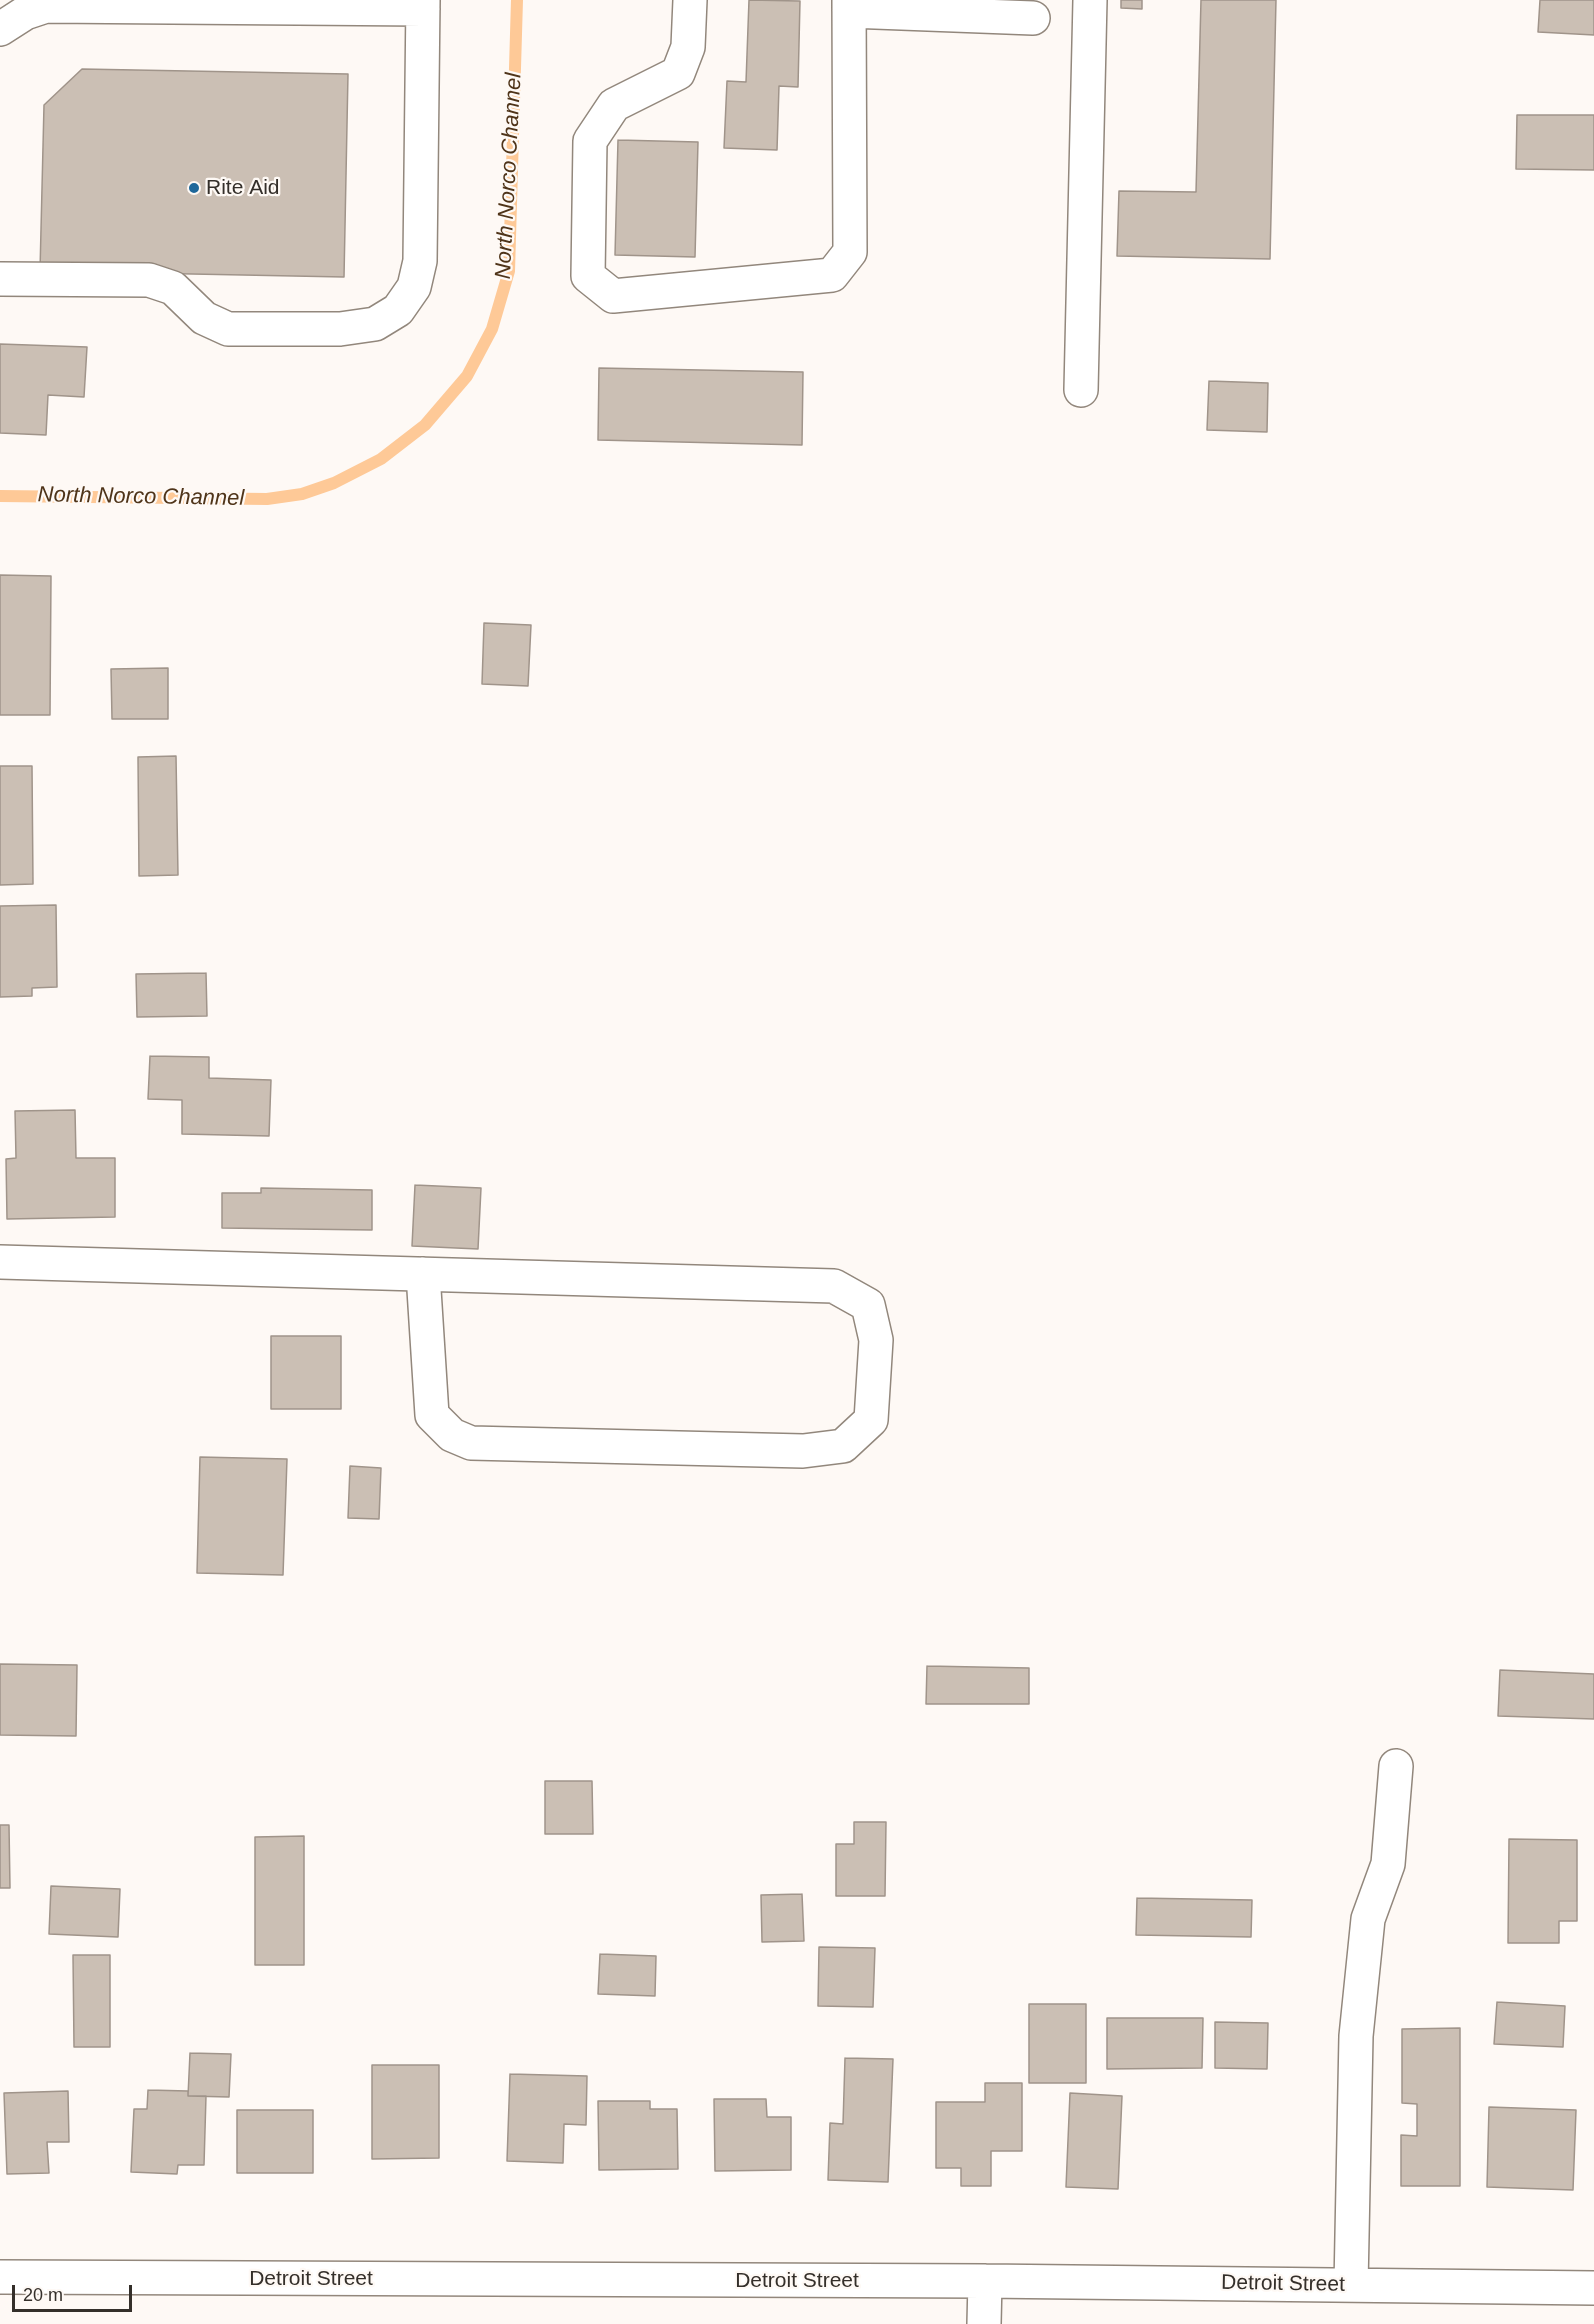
<!DOCTYPE html>
<html>
<head>
<meta charset="utf-8">
<style>
	body { margin:0 }
	#map { position:relative; width:1594px; height:2324px; overflow:hidden; background:#fef9f5; font-family:Helvetica,sans-serif }
	canvas { display:block }
	.scale { position:absolute; left:12px; top:2285px; width:120px; height:27px; box-sizing:border-box; border:3px solid #342f2a; border-top:0; padding-left:8px; font-size:18px; line-height:21px; white-space:nowrap; color:#342f2a; -webkit-text-stroke:4px #fef9f5; paint-order:stroke }
</style>
</head>
<body>
<div id="map">
<canvas width="1594" height="2324"></canvas>
<div class="scale">20 m</div>
</div>
<script>
const ctx = document.querySelector('canvas').getContext('2d');
ctx.lineJoin = 'round';
const poly = rows => new Path2D(rows.map(r => 'M' + r).join(''));
function trace(path, color, width, dash) { ctx.strokeStyle = color; ctx.lineWidth = width; ctx.lineCap = dash ? 'butt' : 'round'; ctx.setLineDash(dash || []); ctx.stroke(path); }
function fill(path, color) { ctx.fillStyle = color; ctx.fill(path, 'evenodd'); }
function label(font, color, halo, rows, align = 'center') {
  ctx.font = font + ' Helvetica,sans-serif'; ctx.lineWidth = 4.5; ctx.setLineDash([]); ctx.textBaseline = 'middle'; ctx.strokeStyle = halo; ctx.fillStyle = color; for (const [text, x, y, turn = 0] of rows) {
    ctx.save(); ctx.translate(x, y); ctx.rotate((+turn || 0) * Math.PI / 180); ctx.textAlign = isNaN(turn) ? turn : align; if (halo) ctx.strokeText(text, 0, 0); ctx.fillText(text, 0, 0); ctx.restore();
  }
}
const stream = poly([
	[0,496,267,499,302,494,334,483,381,459,425,425,467,376,492,329,509,271,517,0]
]);
const building = poly([
	[749,0,800,1,798,87,779,86,777,150,724,148,727,81,746,82,749,0],
	[1121,0,1142,0,1142,9,1121,8,1121,0],
	[1201,0,1276,0,1270,259,1117,256,1119,191,1196,192,1201,0],
	[1540,0,1594,0,1594,35,1538,32,1540,0],
	[82,69,348,74,344,277,40,271,44,105,82,69],
	[1517,115,1594,115,1594,170,1516,169,1517,115],
	[618,140,698,142,695,257,615,255,618,140],
	[0,344,87,347,84,397,48,395,46,435,0,433,0,344],
	[599,368,803,372,802,445,598,440,599,368],
	[1209,381,1268,383,1267,432,1207,430,1209,381],
	[0,575,51,576,50,715,0,715,0,575],
	[484,623,531,625,528,686,482,684,484,623],
	[168,668,168,719,112,719,111,669,168,668],
	[176,756,178,875,139,876,138,757,176,756],
	[0,766,32,766,33,884,0,885,0,766],
	[56,905,57,987,32,988,32,996,0,997,0,906,56,905],
	[206,973,207,1016,137,1017,136,974,206,973],
	[150,1056,209,1057,209,1078,271,1080,269,1136,182,1134,182,1100,148,1099,150,1056],
	[75,1110,76,1158,115,1158,115,1217,7,1219,6,1159,16,1158,15,1111,75,1110],
	[415,1185,481,1188,478,1249,412,1246,415,1185],
	[261,1188,372,1190,372,1230,222,1228,222,1193,261,1193,261,1188],
	[271,1336,341,1336,341,1409,271,1409,271,1336],
	[200,1457,287,1459,283,1575,197,1573,200,1457],
	[350,1466,381,1468,379,1519,348,1518,350,1466],
	[0,1664,77,1665,76,1736,0,1735,0,1664],
	[927,1666,1029,1668,1029,1704,926,1704,927,1666],
	[1500,1670,1594,1674,1594,1719,1498,1716,1500,1670],
	[545,1781,592,1781,593,1834,545,1834,545,1781],
	[854,1822,886,1822,885,1896,836,1896,836,1844,854,1844,854,1822],
	[0,1825,9,1825,10,1888,0,1888,0,1825],
	[304,1836,304,1965,255,1965,255,1837,304,1836],
	[1509,1839,1577,1840,1577,1921,1559,1921,1559,1943,1508,1943,1509,1839],
	[51,1886,120,1889,118,1937,49,1934,51,1886],
	[802,1894,804,1941,762,1942,761,1895,802,1894],
	[1137,1898,1252,1900,1251,1937,1136,1935,1137,1898],
	[819,1947,875,1948,873,2007,818,2006,819,1947],
	[600,1954,656,1956,655,1996,598,1994,600,1954],
	[73,1955,110,1955,110,2047,74,2047,73,1955],
	[1497,2002,1565,2006,1563,2047,1494,2044,1497,2002],
	[1029,2004,1086,2004,1086,2083,1029,2083,1029,2004],
	[1107,2018,1203,2018,1202,2068,1107,2069,1107,2018],
	[1215,2022,1268,2023,1267,2069,1215,2068,1215,2022],
	[1460,2028,1460,2186,1401,2186,1401,2135,1417,2136,1417,2104,1402,2103,1402,2029,1460,2028],
	[190,2053,231,2054,229,2097,188,2096,190,2053],
	[845,2058,893,2059,888,2182,828,2180,830,2123,843,2124,845,2058],
	[372,2065,439,2065,439,2158,372,2159,372,2065],
	[510,2074,587,2076,586,2125,564,2124,563,2163,507,2161,510,2074],
	[985,2083,1022,2083,1022,2151,991,2151,991,2186,961,2186,961,2168,936,2168,936,2102,985,2102,985,2083],
	[148,2090,188,2091,188,2096,206,2096,204,2165,178,2165,177,2174,131,2172,134,2109,147,2109,148,2090],
	[68,2091,69,2142,47,2142,49,2173,7,2174,4,2093,68,2091],
	[1070,2093,1122,2096,1118,2189,1066,2187,1070,2093],
	[714,2099,766,2099,767,2117,791,2117,791,2170,715,2171,714,2099],
	[598,2101,650,2101,650,2109,677,2109,678,2169,599,2170,598,2101],
	[1489,2107,1576,2110,1573,2190,1487,2187,1489,2107],
	[237,2110,313,2110,313,2173,237,2173,237,2110]
]);
const minor = poly([
	[690,0,688,47,678,73,614,105,590,141,588,276,613,296,832,275,850,252,849,0],
	[849,11,1033,18],
	[0,29,25,13,46,6,423,9],
	[0,279,149,280,173,288,204,318,228,329,340,329,375,324,398,310,414,287,420,261,423,0],
	[1081,390,1090,0],
	[0,1262,834,1286,868,1305,876,1340,871,1420,843,1446,803,1451,471,1443,452,1435,432,1415,423,1274],
	[0,2277,985,2281,1594,2288],
	[1351,2285,1356,2036,1368,1919,1388,1864,1396,1766],
	[984,2324,985,2281]
]);
const markers = [
	[194,188,6,"#1e679a"]
];
const poiNames = [
	["Rite Aid",206,188]
];
const streetNames = [
	["Detroit Street",311,2279],
	["Detroit Street",797,2281],
	["Detroit Street",1283,2284,1]
];
const waterNames = [
	["North Norco Channel",509,176,-87],
	["North Norco Channel",141,497,1]
];
trace(stream, '#fec997', 12);
fill(building, '#cbbfb4');
trace(building, '#a0948a', 1.5);
trace(minor, '#92877c', 36);
trace(minor, '#fff', 33);
for (const [x, y, r, color] of markers) { const dot = new Path2D(); dot.arc(x, y, r, 0, 2 * Math.PI); ctx.fillStyle = color; ctx.fill(dot); trace(dot, '#fef9f5', 2); }
label('21px', '#342f2a', '#fef9f5', poiNames, 'left');
label('21px', '#342f2a', '#fef9f5', streetNames);
label('italic 22px', '#4f3419', '#fef9f5', waterNames);
</script>
</body>
</html>
